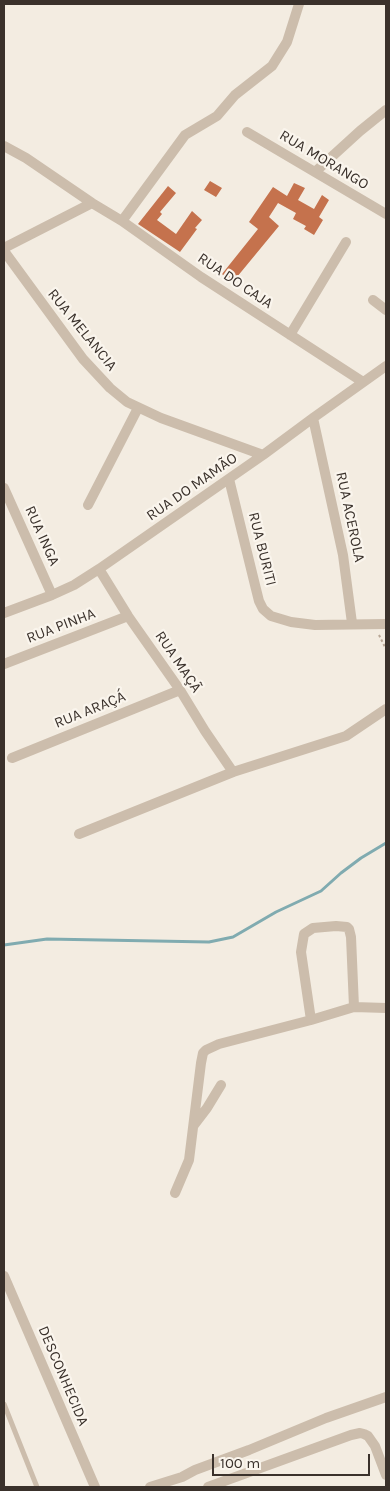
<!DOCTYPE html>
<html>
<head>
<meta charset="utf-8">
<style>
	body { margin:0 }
	#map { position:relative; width:390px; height:1491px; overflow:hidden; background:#f3ece1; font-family:Karla,sans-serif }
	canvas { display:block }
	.frame { position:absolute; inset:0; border:5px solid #3a312b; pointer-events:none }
	.scale { position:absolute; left:212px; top:1454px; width:158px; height:22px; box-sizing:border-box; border:2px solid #3a312b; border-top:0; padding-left:6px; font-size:15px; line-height:18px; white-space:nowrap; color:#3a312b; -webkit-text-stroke:4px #faf5ed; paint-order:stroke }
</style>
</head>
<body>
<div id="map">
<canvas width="390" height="1491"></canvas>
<div class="frame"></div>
<div class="scale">100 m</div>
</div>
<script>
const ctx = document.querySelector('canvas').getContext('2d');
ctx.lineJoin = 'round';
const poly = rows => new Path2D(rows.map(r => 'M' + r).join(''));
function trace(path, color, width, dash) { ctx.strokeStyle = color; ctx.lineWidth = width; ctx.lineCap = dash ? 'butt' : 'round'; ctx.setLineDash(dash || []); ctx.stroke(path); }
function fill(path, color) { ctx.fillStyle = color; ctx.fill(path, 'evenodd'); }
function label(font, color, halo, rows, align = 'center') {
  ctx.font = font + ' Karla,sans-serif'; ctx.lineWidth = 4.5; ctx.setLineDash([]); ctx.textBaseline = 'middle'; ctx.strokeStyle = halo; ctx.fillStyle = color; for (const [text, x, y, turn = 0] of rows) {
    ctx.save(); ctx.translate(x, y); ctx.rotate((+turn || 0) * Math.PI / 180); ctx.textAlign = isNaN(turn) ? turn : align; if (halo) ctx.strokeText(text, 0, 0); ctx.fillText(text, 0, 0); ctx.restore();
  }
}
const stream = poly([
	[4,945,47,939,209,942,233,937,276,912,321,891,341,873,361,858,386,843]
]);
const building = poly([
	[210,181,222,188,216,197,204,190],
	[294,183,305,188,298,200,314,209,322,195,329,200,319,217,323,220,314,235,304,229,306,226,293,219,296,213,278,203,269,217,279,226,232,283,222,274,258,229,249,222,273,187,287,196],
	[168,186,176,193,160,212,162,214,157,220,176,234,192,211,202,220,195,228,197,229,180,252,138,224]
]);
const path = poly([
	[379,635,386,649]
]);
const lane = poly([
	[4,1404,37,1487]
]);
const street = poly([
	[247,132,386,214],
	[4,146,26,158,92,203,122,221,201,277,363,382],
	[315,172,360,131,386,110],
	[122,221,185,135,217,116,235,95,272,66,287,42,299,4],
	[4,248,92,203],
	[4,251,83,359,110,388,127,402,161,418,263,455],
	[373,300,386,310],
	[290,335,346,242],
	[313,418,343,555,352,623],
	[229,479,255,585,259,601,263,609,271,616,291,622,315,625,386,624],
	[4,488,52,595],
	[88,505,138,408],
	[99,569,128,616,180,690,205,731,233,772],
	[4,613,52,595,74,585,99,569,263,455,313,418,386,366],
	[4,664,128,616],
	[12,758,180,690],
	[79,834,233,772,346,736,386,709],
	[311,1020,301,952,304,934,313,928,336,926,347,927,349,929,351,937,354,1007],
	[194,1125,207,1108,221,1085],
	[175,1193,189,1160,201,1063,203,1053,206,1050,219,1044,311,1020,354,1007,386,1008],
	[4,1276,95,1487],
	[150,1487,182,1477,195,1470,249,1450,326,1418,386,1397],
	[208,1487,351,1435,360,1433,364,1434,368,1436,375,1446,386,1475]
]);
const streetNames = [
	["RUA MORANGO",324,160,31],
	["RUA DO CAJA",235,281,34],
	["RUA MELANCIA",82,330,51],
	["RUA DO MAMÃO",192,487,-35],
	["RUA ACEROLA",350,517,78],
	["RUA INGA",42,536,66],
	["RUA BURITI",262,549,76],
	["RUA PINHA",61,626,-21],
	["RUA MAÇÃ",178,662,56],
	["RUA ARAÇÁ",90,710,-22],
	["DESCONHECIDA",63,1376,67]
];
trace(stream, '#80abb0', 3);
fill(building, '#c5724d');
trace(path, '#b8a796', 2, [2.5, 2.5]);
trace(lane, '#ccbdac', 5);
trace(street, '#ccbdac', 10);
label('15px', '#3a312b', '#faf5ed', streetNames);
</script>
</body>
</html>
